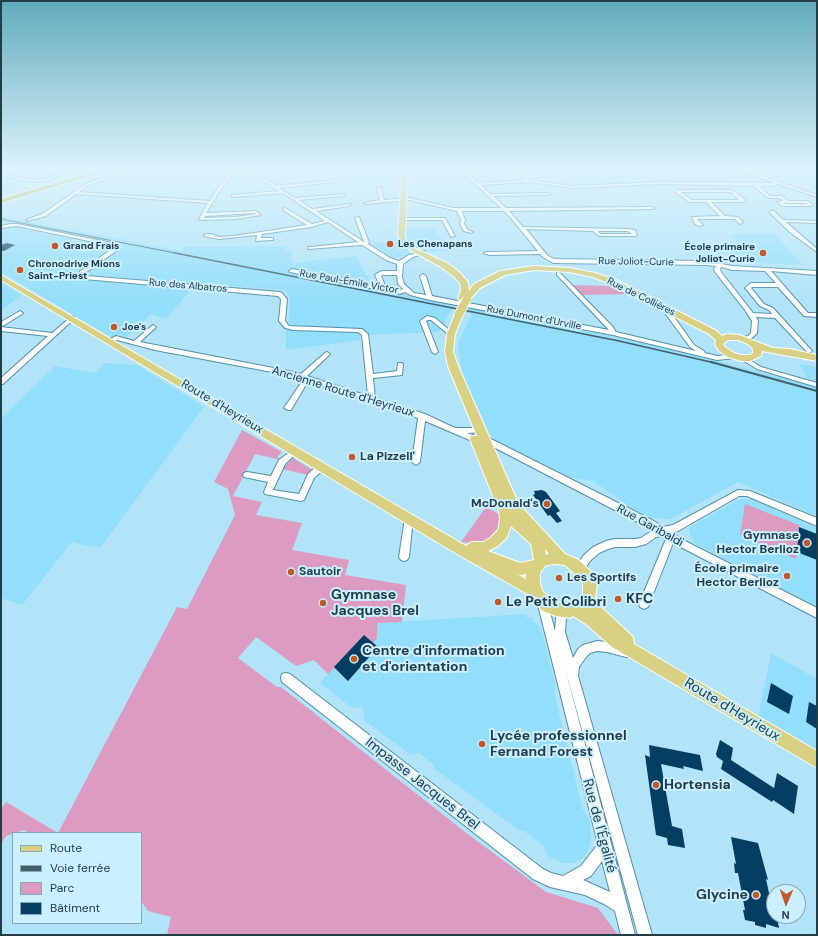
<!DOCTYPE html>
<html>
<head>
<meta charset="utf-8">
<style>
	body { margin:0 }
	#map { position:relative; width:818px; height:936px; overflow:hidden; background:#b1e4f8; font-family:"DM Sans",sans-serif }
	canvas { display:block }
	.frame { position:absolute; inset:0; border:2px solid #233d47; pointer-events:none }
	.legend { position:absolute; left:12px; top:832px; width:130px; height:92px; box-sizing:border-box; background:#caeffe; border:1px solid #87a8b5; margin:0; padding:5px 7px; list-style:none; font-size:12px; color:#233d47 }
	.legend li { display:flex; align-items:center; gap:8px; height:20px }
	.legend b { width:20px; border:1px solid #87a8b5 }
	.north { position:absolute; left:766px; top:884px; width:40px; height:40px; box-sizing:border-box; background:#caeffe; border:1px solid #87a8b5; border-radius:50%; rotate:182deg; font-size:11px; font-weight:700; line-height:16px; text-align:center; color:#233d47 }
	.north::after { content:''; display:block; margin:auto; width:14px; height:18px; background:#c05a2a; clip-path:polygon(50% 0,100% 100%,50% 72%,0 100%) }
</style>
</head>
<body>
<div id="map">
<canvas width="818" height="936"></canvas>
<div class="frame"></div>
<ul class="legend">
<li><b style="height:5px;background:#d8d082"></b>Route</li>
<li><b style="height:5px;background:#41606c"></b>Voie ferrée</li>
<li><b style="height:11px;background:#dc9bc0"></b>Parc</li>
<li><b style="height:11px;background:#043e62"></b>Bâtiment</li>
</ul>
<div class="north">N</div>
</div>
<script>
const ctx = document.querySelector('canvas').getContext('2d');
ctx.lineJoin = 'round';
function fill(path, color) { ctx.fillStyle = color; ctx.fill(path, 'evenodd'); }
const poly = rows => new Path2D(rows.map(r => 'M' + r).join(''));
function trace(path, color, width, dash) { ctx.strokeStyle = color; ctx.lineWidth = width; ctx.lineCap = dash ? 'butt' : 'round'; ctx.setLineDash(dash || []); ctx.stroke(path); }
function label(font, color, halo, rows, align = 'center') {
  ctx.font = font + ' "DM Sans",sans-serif'; ctx.lineWidth = 4; ctx.setLineDash([]); ctx.textBaseline = 'middle'; ctx.strokeStyle = halo; ctx.fillStyle = color; for (const [text, x, y, turn = 0] of rows) {
    ctx.save(); ctx.translate(x, y); ctx.rotate((+turn || 0) * Math.PI / 180); ctx.textAlign = isNaN(turn) ? turn : align; if (halo) ctx.strokeText(text, 0, 0); ctx.fillText(text, 0, 0); ctx.restore();
  }
}
const built = poly([
	[1,170,74,170,1,191],
	[366,170,402,170,401,182,358,185,353,171],
	[539,170,735,170,771,182,766,184,695,183,687,176,667,177,673,182,578,186,565,173,542,173],
	[755,170,817,170,817,190,790,179,780,179],
	[1,216,182,251,185,247,287,246,286,251,292,251,292,263,356,256,372,285,370,288,455,304,439,332,360,335,361,340,286,350,286,330,289,321,290,299,285,290,90,276,88,273,90,268,125,245,9,223,4,225,72,239,72,241,81,241,111,247,111,249,77,274,80,279,122,281,191,289,166,319,151,314,126,337,118,334,111,337,1,272],
	[406,229,435,229,448,251,431,252,421,246,409,250,409,255,389,258,371,246,370,243,396,242,406,235],
	[773,233,803,265,740,262,725,242,736,242,730,234],
	[1,281,21,295,1,311],
	[467,307,671,349,817,387,817,516,738,482,671,519,652,518,633,509,593,481,569,477,498,441,486,431,462,374,458,343,472,314,465,312],
	[105,363,137,365,204,407,100,548,72,542,22,605,1,598,1,419,55,366,95,373],
	[799,364,817,367,817,383,810,381],
	[740,499,751,499,817,528,817,607,697,545,692,540,689,530,690,527],
	[526,614,527,618,532,618,533,621,541,628,555,683,555,697,583,810,590,821,591,838,588,851,582,859,573,863,563,863,548,856,544,846,524,831,520,831,435,769,433,764,419,753,411,755,364,720,363,707,352,708,320,683,364,635,377,638,377,623],
	[771,653,817,679,817,752,758,718]
]);
const green = poly([
	[573,285,614,286,632,294,581,295],
	[242,430,282,452,277,457,281,460,255,454,233,496,262,502,256,515,302,523,292,550,349,560,345,575,406,585,402,622,377,623,377,638,373,643,378,647,348,681,334,668,328,674,314,660,296,666,256,637,238,658,277,687,281,687,465,832,546,892,598,908,618,935,167,935,171,917,148,911,141,901,141,833,29,833,24,830,6,836,1,844,1,809,6,802,58,833,177,607,187,609,235,515,228,489,214,482],
	[293,458,312,470,308,475,282,469],
	[745,504,799,525,796,559,740,535],
	[486,507,499,514,501,519,499,530,492,538,483,542,472,543,461,542]
]);
const building = poly([
	[7,243,15,245,4,251,1,251,1,245],
	[542,490,546,492,560,511,556,513,562,521,557,523,550,515,548,516,533,495,535,494,534,491],
	[799,527,817,534,817,560,797,552],
	[364,635,378,647,348,681,334,667],
	[771,683,793,696,789,714,767,702],
	[809,702,817,706,817,729,806,722],
	[720,740,733,748,731,760,774,788,777,773,798,786,794,814,773,800,772,802,721,769,723,761,717,757,716,754],
	[649,745,700,755,703,771,683,766,684,769,661,764,672,826,682,829,685,848,668,845,667,838,656,835,645,755,650,757],
	[731,837,758,843,768,880,766,879,774,916,777,917,779,928,766,924,766,928,755,925,755,922,745,920,743,910,745,910,738,873,735,873,734,863,736,864]
]);
const minor = poly([
	[72,170,79,170,44,181,31,182,1,175,1,173,31,180,44,179,72,170],
	[126,170,133,170,89,185,79,192,210,201,218,188,232,170,236,170,221,189,206,213,256,211,261,215,236,219,201,220,199,219,208,203,76,194,46,216,28,221,26,220,42,214,87,183,126,170],
	[255,213,256,214,236,217,204,218,205,216,255,213],
	[247,170,252,170,276,186,336,180,335,182,279,188,295,198,344,194,345,195,343,196,299,200,312,209,351,204,351,205,349,206,316,211,364,242,355,218,359,217,369,242,368,244,390,258,399,261,409,255,425,251,425,253,413,257,403,264,402,277,404,284,414,293,426,295,420,276,423,274,426,276,432,296,609,330,557,275,557,273,559,272,613,327,616,332,696,351,690,347,665,313,671,310,674,312,672,314,694,345,704,351,705,353,717,356,735,354,738,356,735,358,717,360,613,335,430,300,410,295,405,292,400,294,290,272,289,271,292,269,381,287,375,275,376,274,382,271,397,271,397,264,386,260,362,245,308,249,308,247,310,247,358,242,328,222,311,227,262,234,261,238,273,238,273,240,271,240,256,241,257,235,219,239,204,236,204,235,206,234,211,234,219,237,234,236,307,225,283,210,283,209,285,208,312,224,325,221,283,193,232,197,232,195,233,195,279,191,247,170],
	[383,275,397,275,398,284,403,289,400,290,386,288,381,276,383,275],
	[460,170,465,170,478,183,526,180,521,174,529,173,530,175,526,175,530,180,572,186,660,182,775,183,738,170,745,170,817,195,817,197,778,184,773,186,759,186,770,196,782,196,788,201,808,201,813,205,811,206,782,206,777,202,783,201,780,198,768,198,754,186,660,184,572,188,529,182,481,185,490,194,548,193,550,194,548,195,493,196,506,208,653,207,655,208,653,209,509,211,523,227,628,229,635,230,637,235,635,236,599,236,593,231,526,229,547,255,554,259,707,261,732,266,817,271,817,275,771,271,808,313,817,313,817,317,804,316,778,287,752,287,751,288,764,304,773,308,812,351,811,352,807,352,775,318,756,317,758,321,757,333,752,338,741,340,741,338,748,336,751,333,752,321,745,310,715,272,714,269,716,266,707,265,553,263,543,257,540,254,489,255,484,253,486,252,489,252,538,251,510,217,504,211,462,211,465,220,464,224,468,230,473,232,471,233,464,231,460,224,461,220,457,211,410,200,366,204,364,203,380,200,377,188,379,187,381,188,384,200,410,198,453,208,501,208,460,170],
	[783,203,807,203,807,204,783,204,783,203],
	[598,231,628,231,632,234,600,234,598,231],
	[721,267,732,270,765,271,776,283,751,283,745,288,760,306,769,310,772,314,753,313,721,272,720,269,721,267],
	[676,190,733,190,745,200,745,202,711,202,725,216,738,217,743,222,740,224,735,219,697,219,703,225,699,226,695,224,692,217,720,216,706,202,689,202,675,192,676,190],
	[681,192,731,192,739,200,692,200,681,192],
	[770,211,774,211,783,220,817,221,817,223,786,222,817,249,817,252,791,233,770,213,770,211],
	[402,218,445,218,455,236,451,237,442,220,400,220,400,218,402,218],
	[11,224,17,224,117,244,118,247,116,251,85,273,85,275,87,276,280,292,282,293,287,299,285,321,289,326,362,329,368,334,373,374,397,371,398,363,402,363,403,364,402,375,373,378,375,398,425,414,455,428,482,428,483,430,482,432,467,433,478,437,479,439,475,442,472,441,425,421,420,462,416,465,412,462,418,418,405,413,308,381,291,410,288,410,284,408,303,380,288,375,155,350,117,340,112,342,108,342,108,340,116,336,134,341,153,325,156,327,155,328,140,342,289,371,301,374,325,353,327,352,330,354,329,355,307,376,368,396,362,335,358,332,293,330,285,328,279,321,281,299,278,296,84,279,79,276,80,271,112,249,113,246,17,226,1,228,1,226,11,224],
	[20,311,23,313,22,314,1,327,1,322,20,311],
	[72,316,74,317,74,319,3,384,1,384,1,378,48,336,1,331,1,327,52,333,72,316],
	[427,316,435,318,454,334,453,335,449,335,431,320,428,320,426,321,438,352,435,354,432,352,420,321,427,316],
	[743,356,761,367,817,383,817,387,757,369,741,359,741,357,743,356],
	[483,435,652,520,663,527,673,525,738,490,750,491,817,518,817,526,747,496,739,496,678,531,672,533,685,541,817,608,817,618,673,543,648,607,644,609,640,607,639,604,666,539,661,536,656,537,646,544,635,547,615,547,608,549,599,553,590,561,583,571,580,572,577,571,575,568,577,565,584,555,593,547,606,541,615,539,635,539,641,538,653,530,480,440,479,438,480,436,483,435],
	[295,448,299,451,285,464,273,490,299,494,308,474,319,464,325,464,326,466,325,468,314,478,304,500,301,501,265,494,264,492,268,482,244,477,243,475,244,473,247,472,271,476,279,460,295,448],
	[409,514,412,515,413,518,409,557,407,560,404,561,401,560,399,557,405,518,406,515,409,514],
	[542,596,545,598,547,601,555,631,556,618,560,608,564,606,568,608,569,611,566,618,565,632,573,658,578,649,583,645,597,641,607,642,626,647,630,648,631,652,630,656,626,657,607,652,597,651,590,653,586,657,579,667,578,676,652,935,638,935,564,664,635,935,621,935,615,911,604,904,585,895,550,887,533,879,282,682,281,678,282,674,286,673,290,674,543,869,551,873,563,876,581,866,598,844,537,601,539,598,542,596],
	[602,861,610,892,583,880,591,876,602,861]
]);
const major = poly([
	[402,170,408,170,405,239,414,248,447,263,458,271,468,282,469,291,474,284,500,271,534,266,569,268,595,273,616,280,715,330,722,336,727,334,739,335,773,348,790,349,817,355,817,361,762,351,761,356,750,361,741,361,728,357,719,351,715,344,716,340,709,334,610,284,593,277,569,272,534,270,505,275,480,288,471,298,459,300,458,298,461,291,460,283,452,275,441,267,410,250,399,240,398,233,402,170],
	[728,340,738,340,748,344,753,349,753,353,750,355,741,355,734,353,725,347,723,344,728,340],
	[1,275,466,546,471,542,483,542,490,538,498,530,500,520,499,511,470,439,471,436,477,436,448,366,445,352,447,334,455,314,459,312,462,312,463,314,455,334,453,352,458,366,518,503,565,554,579,560,591,572,597,584,595,599,603,609,633,637,634,644,817,751,817,768,612,647,586,624,573,616,570,618,556,616,543,611,533,601,531,596,457,554,1,280,1,275],
	[511,526,531,544,534,560,520,563,488,551,498,546,507,537,511,526],
	[545,549,549,554,546,555,545,549],
	[554,564,565,565,581,580,583,584,583,593,582,597,578,601,570,604,556,602,543,592,540,584,540,573,545,566,554,564],
	[515,573,520,575,526,574,526,579,515,573]
]);
const highway = poly([
	[99,170,109,170,1,203,1,199,99,170]
]);
const railFar2 = poly([
	[1,219,180,254]
]);
const railFar1 = poly([
	[175,253,619,341,715,363]
]);
const rail = poly([
	[711,362,817,391]
]);
const majorBridge = poly([
	[459,314,467,299]
]);
const markers = [
	[390,244,4,"#c05a2a"],
	[55,246,4,"#c05a2a"],
	[763,253,4,"#c05a2a"],
	[20,270,4,"#c05a2a"],
	[114,327,4,"#c05a2a"],
	[352,457,4,"#c05a2a"],
	[547,504,4,"#c05a2a"],
	[807,543,4,"#c05a2a"],
	[291,572,4,"#c05a2a"],
	[787,576,4,"#c05a2a"],
	[559,578,4,"#c05a2a"],
	[618,599,4,"#c05a2a"],
	[498,602,4,"#c05a2a"],
	[323,603,4,"#c05a2a"],
	[354,659,4,"#c05a2a"],
	[482,744,4,"#c05a2a"],
	[656,785,4,"#c05a2a"],
	[756,895,4,"#c05a2a"]
];
const farPoinames = [
	["Les Chenapans",398,244],
	["Grand Frais",63,246],
	["École primaire",755,247,"right"],
	["Joliot-Curie",755,259,"right"],
	["Chronodrive Mions",28,264],
	["Saint-Priest",28,276],
	["Joe's",122,327]
];
const farStreetnames = [
	["Rue Joliot-Curie",636,262,1],
	["Rue Paul-Émile Victor",349,282,10],
	["Rue des Albatros",188,286,5],
	["Rue de Collières",641,297,26],
	["Rue Dumont d'Urville",534,318,11]
];
const streetNames = [
	["Ancienne Route d'Heyrieux",343,392,17],
	["Route d'Heyrieux",222,407,31],
	["Rue Garibaldi",650,526,29]
];
const poiNames = [
	["La Pizzell'",360,457],
	["McDonald's",539,504,"right"],
	["Gymnase",799,536,"right"],
	["Hector Berlioz",799,550,"right"],
	["École primaire",779,569,"right"],
	["Hector Berlioz",779,583,"right"],
	["Sautoir",299,572],
	["Les Sportifs",567,578]
];
const nearPoinames = [
	["Gymnase",331,595],
	["Jacques Brel",331,611],
	["KFC",626,599],
	["Le Petit Colibri",506,602],
	["Centre d'information",362,651],
	["et d'orientation",362,667],
	["Lycée professionnel",490,736],
	["Fernand Forest",490,752],
	["Hortensia",664,785],
	["Glycine",748,895,"right"]
];
const nearStreetnames = [
	["Route d'Heyrieux",732,710,31],
	["Impasse Jacques Brel",422,784,38],
	["Rue de l'Égalité",599,826,75]
];
fill(built, '#93defa');
fill(green, '#dc9bc0');
fill(building, '#043e62');
trace(minor, '#5190a7', 2);
trace(major, '#fff', 2);
trace(highway, '#fff', 2);
fill(minor, '#fff');
fill(major, '#d8d082');
fill(highway, '#beb12e');
trace(railFar2, '#41606c', 1);
trace(railFar1, '#41606c', 1.5);
trace(rail, '#41606c', 2);
trace(majorBridge, '#fff', 10, []);
trace(majorBridge, '#d8d082', 8);
const sky = ctx.createLinearGradient(0, 0, 0, 301);
sky.addColorStop(0, '#62abba');
sky.addColorStop(0.56, '#dcf3fc');
sky.addColorStop(1, '#dcf3fc00');
ctx.fillStyle = sky;
ctx.fillRect(0, 0, 818, 301);
for (const [x, y, r, color] of markers) { const dot = new Path2D(); dot.arc(x, y, r, 0, 2 * Math.PI); ctx.fillStyle = color; ctx.fill(dot); trace(dot, '#caeffe', 1.5); }
label('bold 10px', '#233d47', '#caeffe', farPoinames, 'left');
label('10px', '#233d47', '#caeffe', farStreetnames);
label('12px', '#233d47', '#caeffe', streetNames);
label('bold 12px', '#233d47', '#caeffe', poiNames, 'left');
label('bold 14px', '#233d47', '#caeffe', nearPoinames, 'left');
label('14px', '#233d47', '#caeffe', nearStreetnames);
</script>
</body>
</html>
